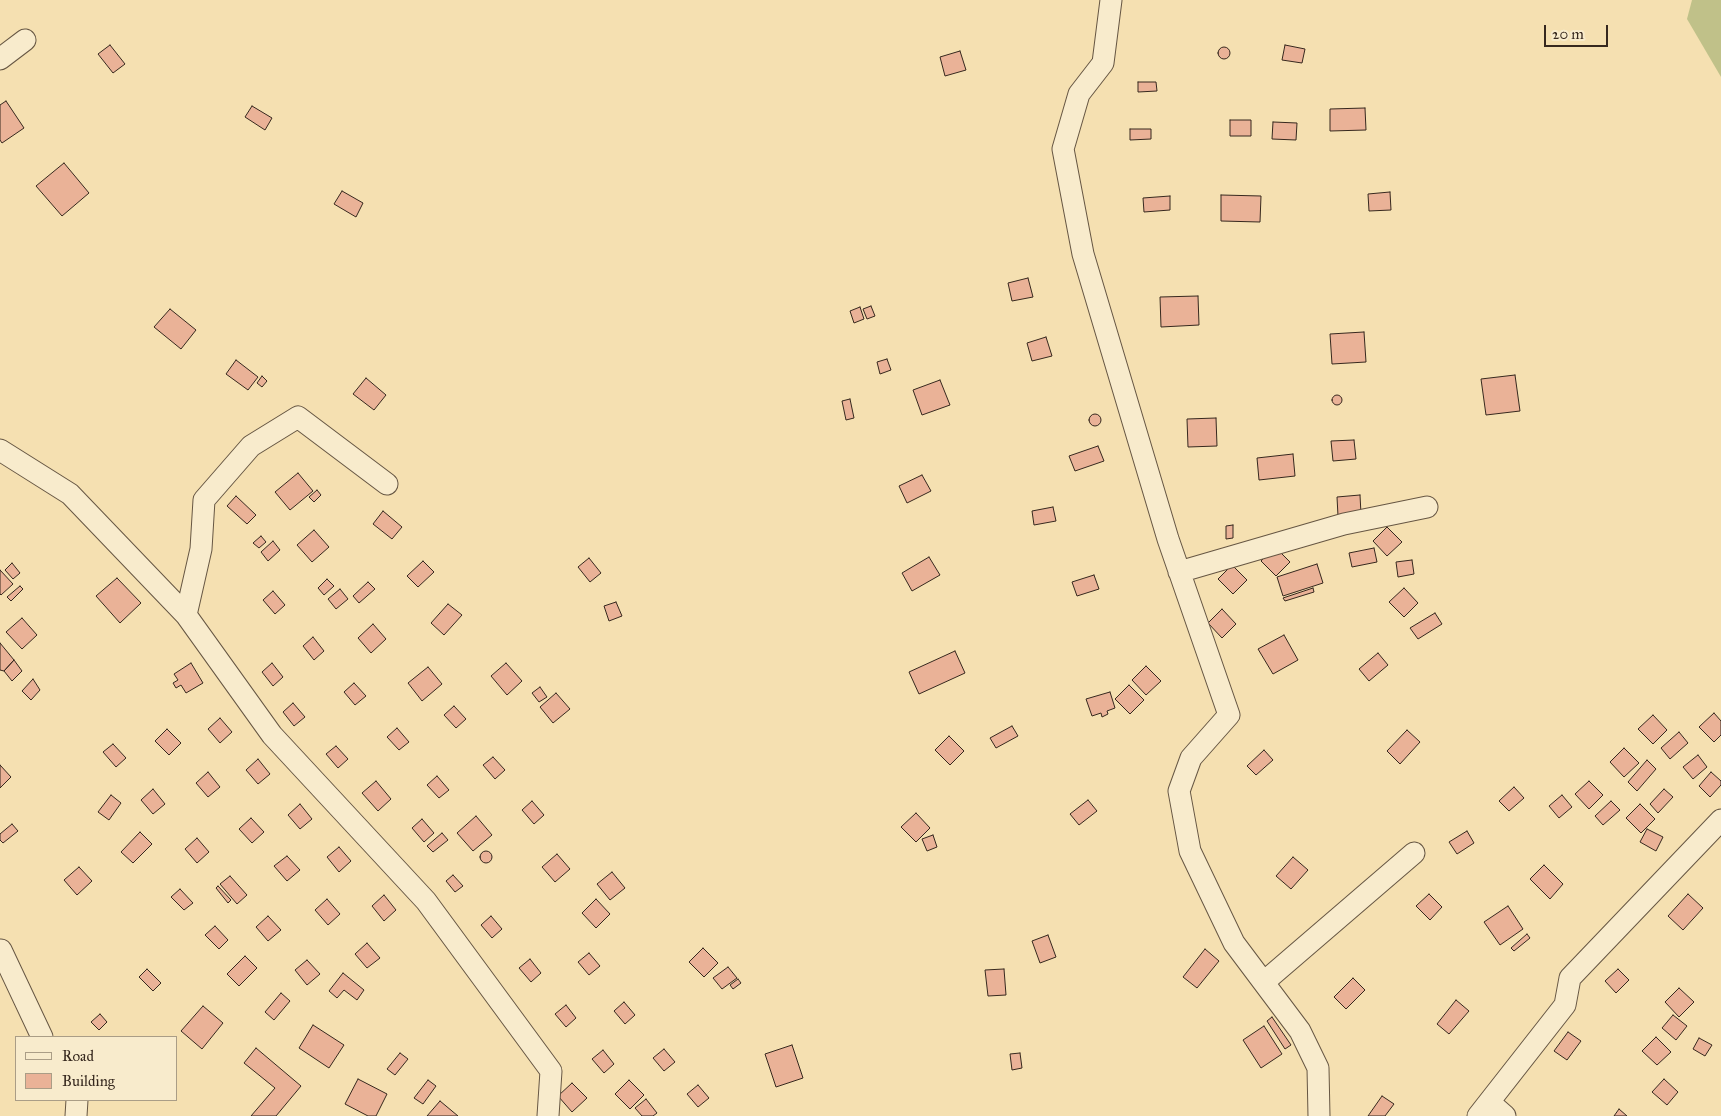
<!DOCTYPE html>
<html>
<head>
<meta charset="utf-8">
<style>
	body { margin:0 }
	#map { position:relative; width:1721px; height:1116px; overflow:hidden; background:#f5e0b1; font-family:"IM FELL Great Primer",serif }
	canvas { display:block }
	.legend { position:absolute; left:15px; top:1036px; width:162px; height:65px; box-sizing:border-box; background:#f8ebcc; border:1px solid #aa9d86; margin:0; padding:6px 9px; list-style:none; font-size:15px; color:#36281e }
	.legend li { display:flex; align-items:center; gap:10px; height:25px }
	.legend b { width:25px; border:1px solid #aa9d86 }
	.scale { position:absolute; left:1544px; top:25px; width:64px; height:22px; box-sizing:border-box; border:2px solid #36281e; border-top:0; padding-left:6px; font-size:15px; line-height:18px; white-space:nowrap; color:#36281e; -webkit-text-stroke:4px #f8ebcc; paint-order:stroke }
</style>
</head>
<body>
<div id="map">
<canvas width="1721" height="1116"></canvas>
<ul class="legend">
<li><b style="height:6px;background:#f8ebcc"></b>Road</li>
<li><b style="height:14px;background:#eab297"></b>Building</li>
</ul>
<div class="scale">20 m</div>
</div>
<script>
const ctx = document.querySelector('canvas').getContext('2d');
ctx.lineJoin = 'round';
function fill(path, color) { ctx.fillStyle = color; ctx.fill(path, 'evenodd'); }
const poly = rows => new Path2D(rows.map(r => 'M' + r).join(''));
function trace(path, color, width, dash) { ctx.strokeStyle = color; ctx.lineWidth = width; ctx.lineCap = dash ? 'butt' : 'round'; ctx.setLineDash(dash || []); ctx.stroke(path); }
const green = poly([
	[1692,0,1721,0,1721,77,1687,19]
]);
const building = poly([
	[110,45,125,64,113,73,98,54,110,45],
	[1285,45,1305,49,1302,63,1282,60,1285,45],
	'1218 53a6 6 0 1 1 12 0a6 6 0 1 1-12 0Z',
	[960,51,966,70,945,76,940,57,960,51],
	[1138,82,1156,82,1157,91,1138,92,1138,82],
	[6,101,24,128,2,143,0,140,0,105,6,101],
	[252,106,272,118,265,130,245,117,252,106],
	[1365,108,1366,130,1330,131,1330,109,1365,108],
	[1230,120,1251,120,1251,136,1230,136,1230,120],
	[1273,122,1297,123,1296,140,1272,139,1273,122],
	[1130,129,1151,129,1151,139,1130,140,1130,129],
	[64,163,89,193,62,216,36,186,64,163],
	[342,191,363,203,356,217,334,204,342,191],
	[1390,192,1391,210,1369,211,1368,194,1390,192],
	[1221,195,1261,196,1260,222,1221,221,1221,195],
	[1170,196,1170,210,1144,212,1143,198,1170,196],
	[1028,278,1033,297,1012,301,1008,283,1028,278],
	[1198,296,1199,325,1161,327,1160,297,1198,296],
	[871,306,875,316,867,319,863,309,871,306],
	[860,307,864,319,854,323,850,311,860,307],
	[170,309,196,330,181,349,154,327,170,309],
	[1364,332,1366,362,1332,364,1330,334,1364,332],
	[1046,337,1052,356,1032,361,1027,343,1046,337],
	[887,359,891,370,880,374,877,362,887,359],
	[236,360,258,377,248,390,226,374,236,360],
	[1515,375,1520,411,1486,415,1481,379,1515,375],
	[262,376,267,381,262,387,257,383,262,376],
	[366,378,386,395,374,410,353,394,366,378],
	[940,380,950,405,922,415,913,390,940,380],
	'1332 400a5 5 0 1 1 10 0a5 5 0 1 1-10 0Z',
	[850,399,854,418,846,420,842,401,850,399],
	'1089 420a6 6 0 1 1 12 0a6 6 0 1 1-12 0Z',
	[1216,418,1217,446,1188,447,1187,419,1216,418],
	[1354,440,1356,459,1333,461,1331,441,1354,440],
	[1098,446,1104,461,1075,471,1069,456,1098,446],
	[1293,454,1295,476,1259,480,1257,458,1293,454],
	[298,473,313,491,290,510,275,492,298,473],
	[922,475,931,491,907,503,899,486,922,475],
	[317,490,321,495,314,502,309,497,317,490],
	[1360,495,1361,514,1338,516,1337,497,1360,495],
	[236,496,256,515,247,524,227,506,236,496],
	[1053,507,1056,521,1034,525,1032,511,1053,507],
	[383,511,402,527,392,539,373,524,383,511],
	[1233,525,1233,538,1226,539,1226,526,1233,525],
	[1387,527,1402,542,1387,556,1373,541,1387,527],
	[314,530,329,547,312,562,297,545,314,530],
	[261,536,266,542,259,548,253,543,261,536],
	[273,541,280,550,268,561,261,552,273,541],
	[1275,547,1290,562,1276,576,1261,561,1275,547],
	[1374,548,1377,562,1352,567,1349,553,1374,548],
	[929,557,940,575,912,591,902,573,929,557],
	[589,558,601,573,590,582,578,567,589,558],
	[1412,560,1414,574,1398,577,1396,562,1412,560],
	[423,561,434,572,418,587,407,576,423,561],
	[12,563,20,573,13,579,5,570,12,563],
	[1317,564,1323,583,1283,596,1277,577,1317,564],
	[1232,565,1247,580,1233,594,1218,579,1232,565],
	[0,570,13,584,1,595,0,594,0,570],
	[1094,575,1099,589,1077,596,1072,582,1094,575],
	[117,578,141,603,120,623,96,596,117,578],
	[327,579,334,586,324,595,318,588,327,579],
	[368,582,375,589,359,603,353,596,368,582],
	[20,586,23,589,11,601,7,597,20,586],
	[1313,588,1314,592,1285,601,1283,598,1313,588],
	[1404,588,1418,603,1404,617,1389,602,1404,588],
	[340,589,348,599,336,609,328,599,340,589],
	[273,591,285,605,275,614,263,600,273,591],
	[616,602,622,616,609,621,604,606,616,602],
	[448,604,462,615,444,635,431,623,448,604],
	[1222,609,1236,624,1222,638,1208,623,1222,609],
	[1435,613,1442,624,1418,639,1410,628,1435,613],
	[22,618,37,635,22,649,6,632,22,618],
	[373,624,386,639,371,653,358,638,373,624],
	[1284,635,1298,660,1273,674,1258,649,1284,635],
	[313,637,324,651,314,660,303,646,313,637],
	[0,643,14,660,4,671,0,670,0,643],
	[955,651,965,673,919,694,909,672,955,651],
	[1378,653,1388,665,1369,681,1359,669,1378,653],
	[14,660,22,671,12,681,4,671,14,660],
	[191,663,203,683,186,693,181,685,176,688,173,683,178,680,174,674,191,663],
	[272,663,283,677,273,686,262,672,272,663],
	[506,663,522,681,507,695,491,676,506,663],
	[1146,666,1161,681,1146,695,1132,680,1146,666],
	[428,667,442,684,422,701,408,683,428,667],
	[33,679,40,690,31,700,22,691,33,679],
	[354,683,366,696,355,705,344,692,354,683],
	[1129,685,1144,700,1130,714,1115,699,1129,685],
	[540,687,547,697,539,702,532,693,540,687],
	[1110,692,1115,708,1107,711,1108,714,1102,717,1101,713,1092,716,1086,699,1110,692],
	[556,693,570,709,553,723,540,707,556,693],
	[293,703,305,717,294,726,283,712,293,703],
	[454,706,466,719,456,728,444,715,454,706],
	[1714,713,1721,721,1721,735,1714,742,1699,727,1714,713],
	[1653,715,1667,730,1653,744,1638,729,1653,715],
	[220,718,232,732,220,743,208,729,220,718],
	[1012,726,1018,736,996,748,990,738,1012,726],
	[397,728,409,742,399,750,387,737,397,728],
	[167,729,181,743,169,755,155,741,167,729],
	[1407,730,1420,742,1400,764,1387,751,1407,730],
	[1679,732,1688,743,1670,759,1661,748,1679,732],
	[949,736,964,751,950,765,935,750,949,736],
	[113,744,126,758,116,767,103,752,113,744],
	[336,746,348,759,338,768,326,754,336,746],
	[1624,748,1639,763,1624,777,1610,762,1624,748],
	[1264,750,1273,760,1256,775,1247,766,1264,750],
	[1698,755,1707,767,1693,779,1683,767,1698,755],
	[493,757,505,770,495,779,483,765,493,757],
	[258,759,270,774,258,784,246,770,258,759],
	[1647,760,1656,769,1637,791,1628,782,1647,760],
	[0,765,11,777,0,788,0,765],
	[208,772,220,787,208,797,196,783,208,772],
	[1711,772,1721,781,1721,785,1710,797,1699,786,1711,772],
	[437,776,449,790,439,798,427,785,437,776],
	[376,781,391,799,378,811,362,793,376,781],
	[1589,781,1603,795,1589,809,1575,794,1589,781],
	[1514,787,1524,798,1509,811,1499,801,1514,787],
	[153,789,165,804,153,814,141,800,153,789],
	[1664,789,1673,797,1658,813,1650,804,1664,789],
	[111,795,121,803,109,820,98,812,111,795],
	[1562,795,1572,807,1559,818,1549,806,1562,795],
	[1088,800,1097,811,1079,825,1070,814,1088,800],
	[532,801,544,815,534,824,522,810,532,801],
	[1611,801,1620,810,1603,825,1595,816,1611,801],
	[300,804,312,819,300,829,288,815,300,804],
	[1640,804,1655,819,1641,833,1626,818,1640,804],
	[916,813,930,828,916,842,901,827,916,813],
	[476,816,492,835,473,851,457,833,476,816],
	[251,818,264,832,252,843,239,829,251,818],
	[422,819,434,833,424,842,412,828,422,819],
	[12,824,18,831,3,843,0,840,0,834,12,824],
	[1647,829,1663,837,1656,851,1640,842,1647,829],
	[1467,831,1474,843,1457,854,1449,842,1467,831],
	[140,832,152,844,133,863,121,852,140,832],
	[442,833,448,840,433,852,427,846,442,833],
	[933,835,937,847,927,851,922,839,933,835],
	[197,838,209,852,197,863,185,849,197,838],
	[339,847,351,861,339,872,327,857,339,847],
	'480 857a6 6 0 1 1 12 0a6 6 0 1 1-12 0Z',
	[557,854,570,869,555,882,542,867,557,854],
	[287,856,300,870,287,881,274,866,287,856],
	[1293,857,1308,870,1291,889,1276,876,1293,857],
	[1544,865,1563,884,1550,899,1530,879,1544,865],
	[79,867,92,881,77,895,64,880,79,867],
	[612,872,625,888,610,900,597,884,612,872],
	[453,875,463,886,455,892,446,881,453,875],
	[230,876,247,895,237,904,220,884,230,876],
	[218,886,231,900,228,903,216,888,218,886],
	[180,889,193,903,184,910,171,897,180,889],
	[1429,894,1442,907,1430,920,1416,906,1429,894],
	[1688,894,1703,908,1683,930,1668,916,1688,894],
	[384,895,396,910,384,921,372,906,384,895],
	[327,899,340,914,328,925,315,910,327,899],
	[596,899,610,914,596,928,582,913,596,899],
	[1508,906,1523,929,1500,945,1484,922,1508,906],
	[268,916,281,930,268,941,256,927,268,916],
	[491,916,502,929,492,938,481,925,491,916],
	[215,926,228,940,219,949,205,935,215,926],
	[1527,934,1530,938,1514,951,1511,948,1527,934],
	[1048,935,1056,957,1040,963,1032,941,1048,935],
	[367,943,380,958,367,968,355,954,367,943],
	[703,948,718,963,704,977,689,962,703,948],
	[1205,949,1219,961,1197,988,1183,977,1205,949],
	[589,953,600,966,589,975,578,962,589,953],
	[245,956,257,968,239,986,227,974,245,956],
	[530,959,541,973,531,982,519,968,530,959],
	[307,960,320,974,307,985,295,970,307,960],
	[728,967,737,978,722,989,713,978,728,967],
	[147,969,161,983,153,991,139,977,147,969],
	[1004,969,1006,995,988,996,985,970,1004,969],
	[1618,969,1629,980,1616,993,1605,981,1618,969],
	[343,973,364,990,357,1000,344,990,337,998,329,991,343,973],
	[1353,978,1365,990,1346,1009,1334,997,1353,978],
	[738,979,741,983,733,989,730,985,738,979],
	[1679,988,1694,1002,1679,1017,1665,1002,1679,988],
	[281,993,290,1001,274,1020,265,1012,281,993],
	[1456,1000,1469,1011,1449,1034,1437,1024,1456,1000],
	[624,1002,635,1015,625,1024,614,1011,624,1002],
	[566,1005,576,1018,566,1027,555,1014,566,1005],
	[203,1006,223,1023,202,1049,181,1031,203,1006],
	[100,1014,107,1022,99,1030,91,1022,100,1014],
	[1673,1015,1687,1026,1676,1040,1662,1028,1673,1015],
	[1272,1017,1291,1045,1285,1049,1267,1021,1272,1017],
	[313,1025,344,1045,329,1068,299,1048,313,1025],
	[1264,1026,1282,1054,1261,1068,1243,1040,1264,1026],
	[1568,1032,1581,1041,1567,1060,1554,1051,1568,1032],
	[1656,1037,1671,1052,1657,1065,1642,1051,1656,1037],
	[1699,1038,1712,1045,1705,1056,1693,1049,1699,1038],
	[792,1045,803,1078,776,1087,765,1054,792,1045],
	[256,1048,301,1086,276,1116,251,1116,275,1088,244,1063,256,1048],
	[664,1049,675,1062,664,1071,653,1058,664,1049],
	[603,1050,614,1064,604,1073,592,1059,603,1050],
	[400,1053,408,1059,395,1075,387,1069,400,1053],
	[1020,1053,1022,1068,1012,1070,1010,1054,1020,1053],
	[358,1079,387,1094,376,1116,368,1116,345,1104,358,1079],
	[1664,1079,1678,1092,1667,1105,1652,1092,1664,1079],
	[428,1080,436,1086,423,1104,414,1098,428,1080],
	[629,1080,644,1095,630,1109,615,1094,629,1080],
	[572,1083,587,1098,572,1112,558,1096,572,1083],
	[698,1085,709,1098,698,1107,687,1094,698,1085],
	[1382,1096,1394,1104,1385,1116,1368,1116,1382,1096],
	[646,1099,657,1113,653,1116,642,1116,635,1108,646,1099],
	[440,1101,458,1116,427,1116,440,1101],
	[1619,1109,1627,1116,1614,1116,1619,1109]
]);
const street = poly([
	[1111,0,1103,63,1079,94,1063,149,1083,254,1168,539,1229,715,1191,758,1179,791,1190,851,1234,943,1300,1031,1318,1068,1319,1116],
	[0,59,25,40],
	[0,450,70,494,186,615,272,735,426,901,551,1071,548,1116],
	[1179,572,1344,524,1427,507],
	[186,615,201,549,204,500,251,446,298,417,387,484],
	[1,950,42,1037],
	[1264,982,1414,853],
	[1489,1102,1505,1116],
	[76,1116,77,1100],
	[1478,1116,1565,1005,1570,978,1721,820]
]);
fill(green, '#c0c189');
fill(building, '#eab297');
trace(building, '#36281e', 1);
trace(street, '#665643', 23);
trace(street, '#f8ebcc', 21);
</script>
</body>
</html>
